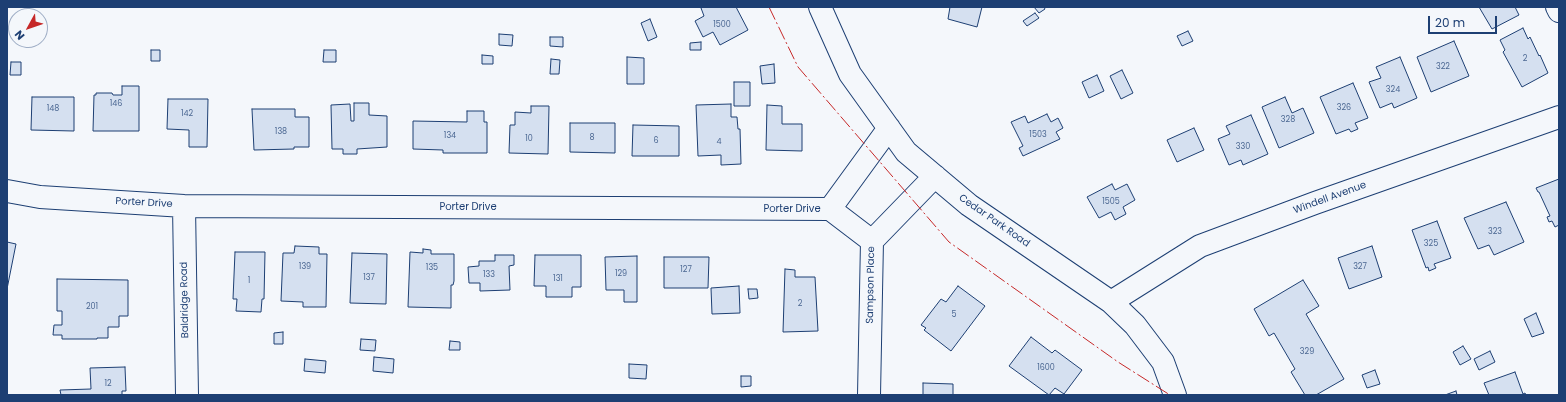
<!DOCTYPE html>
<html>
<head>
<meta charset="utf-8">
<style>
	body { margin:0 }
	#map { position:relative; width:1566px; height:402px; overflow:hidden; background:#f4f7fb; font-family:Poppins,sans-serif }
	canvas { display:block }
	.frame { position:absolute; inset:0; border:8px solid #1d3f73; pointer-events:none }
	.north { position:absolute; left:8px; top:8px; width:40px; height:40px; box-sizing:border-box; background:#f4f7fb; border:1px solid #9eadc5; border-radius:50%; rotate:230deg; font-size:11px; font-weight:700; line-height:16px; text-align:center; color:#1d3f73 }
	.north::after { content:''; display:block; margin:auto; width:14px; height:18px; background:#c62828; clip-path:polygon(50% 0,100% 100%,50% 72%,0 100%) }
	.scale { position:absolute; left:1428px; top:16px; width:69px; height:18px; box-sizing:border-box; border:2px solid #1d3f73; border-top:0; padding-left:5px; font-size:12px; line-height:14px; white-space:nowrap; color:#1d3f73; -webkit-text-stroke:3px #f4f7fb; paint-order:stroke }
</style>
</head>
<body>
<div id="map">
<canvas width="1566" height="402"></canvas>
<div class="frame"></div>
<div class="north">N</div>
<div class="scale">20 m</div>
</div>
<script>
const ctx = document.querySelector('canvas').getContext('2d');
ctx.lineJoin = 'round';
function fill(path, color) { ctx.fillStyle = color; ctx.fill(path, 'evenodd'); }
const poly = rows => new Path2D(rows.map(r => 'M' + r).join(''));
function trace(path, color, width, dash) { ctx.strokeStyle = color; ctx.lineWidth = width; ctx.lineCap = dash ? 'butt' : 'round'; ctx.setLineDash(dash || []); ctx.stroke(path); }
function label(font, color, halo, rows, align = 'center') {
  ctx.font = font + ' Poppins,sans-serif'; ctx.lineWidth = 3; ctx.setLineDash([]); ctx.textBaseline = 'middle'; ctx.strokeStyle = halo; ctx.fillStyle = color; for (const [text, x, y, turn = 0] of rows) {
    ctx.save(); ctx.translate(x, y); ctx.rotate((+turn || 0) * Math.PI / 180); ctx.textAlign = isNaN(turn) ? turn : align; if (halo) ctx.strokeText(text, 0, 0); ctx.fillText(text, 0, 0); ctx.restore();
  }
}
const building = poly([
	[703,7,736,7,748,30,720,45,713,32,703,37,695,21,704,16,701,8,703,7],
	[950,7,982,7,977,27,948,19,950,7],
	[1034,7,1044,7,1045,9,1039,13,1034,7],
	[1479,7,1515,7,1519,15,1492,29,1479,7],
	[1035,13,1039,18,1027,26,1023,21,1035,13],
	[650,19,657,37,648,41,641,23,650,19],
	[1523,28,1528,39,1530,37,1539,56,1540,55,1548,73,1522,87,1503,52,1505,50,1500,40,1523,28],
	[1188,31,1193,41,1182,46,1177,36,1188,31],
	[499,34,513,35,512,46,499,45,499,34],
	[550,37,563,37,563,47,550,46,550,37],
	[1454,41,1469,76,1431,92,1417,57,1454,41],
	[701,42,701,50,690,50,690,43,701,42],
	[151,50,160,50,160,61,151,61,151,50],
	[324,50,336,50,336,62,323,62,324,50],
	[482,55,493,56,493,64,482,64,482,55],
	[627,57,644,58,644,84,627,84,627,57],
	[1400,57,1417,98,1394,108,1392,103,1380,108,1369,82,1381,78,1376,67,1400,57],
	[551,59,560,60,559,74,550,74,551,59],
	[11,62,21,62,21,75,10,75,11,62],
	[774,64,775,83,762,84,760,66,774,64],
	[1122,70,1133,93,1121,99,1110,76,1122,70],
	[1097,75,1104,91,1089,98,1082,82,1097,75],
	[734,82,750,82,750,106,734,106,734,82],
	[1353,83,1368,118,1355,123,1358,129,1351,132,1349,129,1336,134,1320,97,1353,83],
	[122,86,139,86,139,131,93,131,94,95,96,95,96,93,112,93,113,95,122,95,122,86],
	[32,97,74,97,74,131,31,130,32,97],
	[1285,97,1292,113,1303,108,1314,133,1279,148,1262,107,1285,97],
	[168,99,208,99,207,147,189,147,189,130,167,129,168,99],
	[354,103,369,103,369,115,387,116,387,147,357,149,357,154,343,154,343,149,332,149,331,105,350,104,351,121,354,121,354,103],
	[731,104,731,117,737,117,738,129,740,129,741,164,721,165,721,155,698,156,696,105,731,104],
	[767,105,782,106,782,124,802,124,802,151,766,150,767,105],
	[531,106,549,106,548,154,509,153,510,125,515,125,515,112,531,113,531,106],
	[252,109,295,109,295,117,309,117,309,147,294,147,294,149,254,150,252,109],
	[467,111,484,111,484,122,487,122,487,153,443,153,443,150,413,149,413,121,467,122,467,111],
	[1047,114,1051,122,1058,118,1063,128,1056,132,1060,139,1023,156,1019,148,1023,146,1011,122,1025,116,1028,123,1047,114],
	[1251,115,1268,154,1243,165,1241,160,1229,165,1218,139,1230,134,1226,126,1251,115],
	[570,123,615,123,615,153,570,152,570,123],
	[633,125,679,126,679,156,632,156,633,125],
	[1194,128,1204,150,1177,162,1167,140,1194,128],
	[1559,179,1559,225,1555,227,1552,221,1549,222,1547,217,1550,216,1539,192,1538,192,1536,188,1559,179],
	[1112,184,1115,190,1127,184,1135,200,1123,207,1126,214,1115,220,1111,212,1099,218,1087,197,1112,184],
	[1506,202,1524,242,1494,255,1489,245,1478,249,1464,218,1506,202],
	[1437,221,1451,258,1434,264,1436,268,1429,271,1428,267,1426,268,1412,230,1437,221],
	[7,242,16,244,7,289,7,242],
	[295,246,319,247,319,254,327,254,326,307,303,307,303,302,281,301,283,253,294,253,295,246],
	[1372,246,1382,277,1349,289,1338,258,1372,246],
	[423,249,431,250,431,254,454,254,454,281,453,285,451,285,451,308,408,307,410,252,423,253,423,249],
	[235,252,265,252,264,299,262,299,261,312,236,311,237,299,233,299,235,252],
	[352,253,387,254,386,304,350,303,352,253],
	[495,255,514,255,514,265,509,266,510,290,480,291,480,283,469,283,468,267,479,266,479,261,495,261,495,255],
	[535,255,581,255,581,287,572,287,572,297,546,297,546,286,534,286,535,255],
	[637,256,637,302,624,302,624,290,606,290,605,257,637,256],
	[664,257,709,257,708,288,664,288,664,257],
	[785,269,795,270,795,277,815,277,818,331,783,332,785,269],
	[57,279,128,280,128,316,119,316,119,327,108,327,108,338,97,338,97,339,62,339,62,335,53,335,54,325,62,325,62,311,57,311,57,279],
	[1303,280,1319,306,1306,314,1344,379,1316,395,1305,395,1291,372,1295,369,1274,333,1269,336,1254,309,1303,280],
	[739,286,740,313,712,314,711,288,739,286],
	[958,286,985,306,951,351,924,330,926,328,921,325,941,299,946,302,958,286],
	[748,289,757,289,758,298,749,299,748,289],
	[1536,313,1544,333,1532,337,1524,319,1536,313],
	[283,332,283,344,274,344,274,333,283,332],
	[1031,337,1052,353,1055,350,1082,370,1064,394,1055,388,1049,395,1009,366,1031,337],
	[361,339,376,340,375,351,360,350,361,339],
	[450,341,460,342,460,350,449,350,450,341],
	[1463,346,1471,359,1460,365,1453,352,1463,346],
	[1490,351,1495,362,1479,370,1474,359,1490,351],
	[374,357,394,359,393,373,373,371,374,357],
	[305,359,326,361,325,373,304,371,305,359],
	[629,364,647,365,646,379,629,378,629,364],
	[125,367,126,391,122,391,122,395,61,395,60,390,91,389,90,368,125,367],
	[1375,370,1380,384,1367,388,1362,375,1375,370],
	[1515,372,1523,394,1525,393,1526,395,1489,395,1484,383,1515,372],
	[741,376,751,376,751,386,741,387,741,376],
	[923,383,953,384,953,395,923,395,923,383],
	[1456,391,1457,395,1445,395,1456,391]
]);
const minor = poly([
	[820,7,850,74,906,152,969,205,1111,302,1135,325,1163,362,1175,395],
	[1557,7,1559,11],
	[7,191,40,197,184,206,830,209],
	[184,206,187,395],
	[830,209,889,128],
	[830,209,872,241],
	[1111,302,1200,246,1315,203,1559,117],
	[869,395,872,241,935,176]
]);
const power = poly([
	[769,7,798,67,949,242,1118,362,1170,395]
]);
const numberNames = [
	["1500",722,25],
	["2",1525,59],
	["322",1443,67],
	["324",1393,90],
	["146",116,104],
	["326",1344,108],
	["148",53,109],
	["142",187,114],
	["328",1288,120],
	["138",281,132],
	["1503",1038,135],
	["134",450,136],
	["8",592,138],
	["10",529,139],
	["6",656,141],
	["4",719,142],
	["330",1243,147],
	["1505",1111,202],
	["323",1495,232],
	["325",1431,244],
	["139",305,267],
	["327",1360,267],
	["135",432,268],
	["127",686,270],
	["129",621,274],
	["133",489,275],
	["137",369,278],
	["131",558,279],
	["1",249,281],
	["2",800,304],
	["201",92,307],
	["5",954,315],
	["329",1307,352],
	["1600",1046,368],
	["12",108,384]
];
const streetNames = [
	["Windell Avenue",1330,198,-20],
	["Porter Drive",144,203,3],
	["Porter Drive",468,207],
	["Porter Drive",792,209],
	["Cedar Park Road",994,221,35],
	["Sampson Place",871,285,-89],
	["Baldridge Road",185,300,-91]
];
fill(building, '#d5e0f0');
trace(building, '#1d3f73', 1);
trace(minor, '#1d3f73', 24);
trace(minor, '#f4f7fb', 22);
trace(power, '#c62828', 1, [14, 3, 2, 3]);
label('8px', '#4b6792', null, numberNames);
label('10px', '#1d3f73', '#f4f7fb', streetNames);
</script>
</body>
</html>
